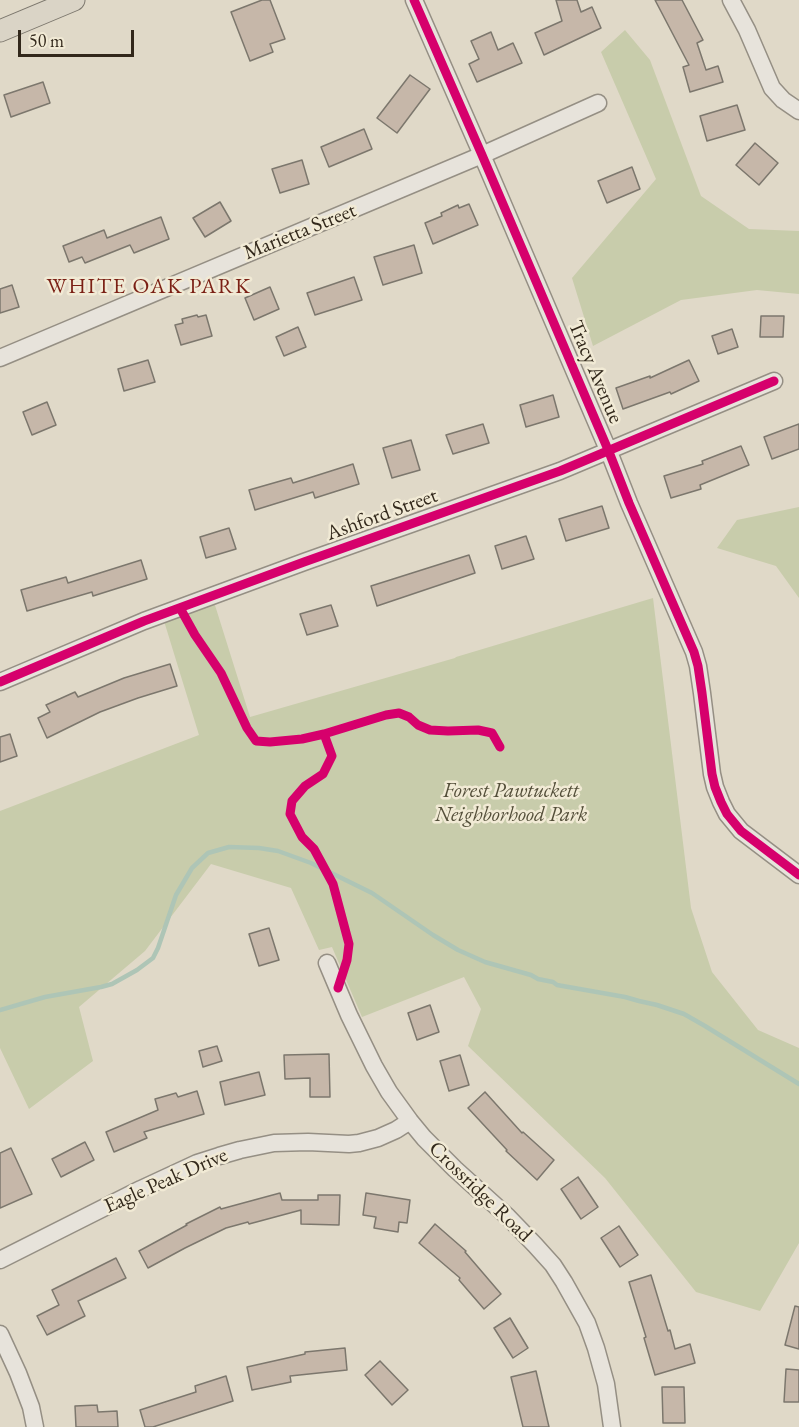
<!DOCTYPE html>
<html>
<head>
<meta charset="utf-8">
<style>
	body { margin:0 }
	#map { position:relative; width:799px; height:1427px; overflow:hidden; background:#e0d9c8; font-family:"EB Garamond",serif }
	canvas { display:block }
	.scale { position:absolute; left:18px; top:30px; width:116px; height:27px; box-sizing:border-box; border:3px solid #32281b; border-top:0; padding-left:8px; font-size:18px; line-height:21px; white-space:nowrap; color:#32281b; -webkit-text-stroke:4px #f1ead5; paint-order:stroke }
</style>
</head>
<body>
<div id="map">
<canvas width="799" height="1427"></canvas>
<div class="scale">50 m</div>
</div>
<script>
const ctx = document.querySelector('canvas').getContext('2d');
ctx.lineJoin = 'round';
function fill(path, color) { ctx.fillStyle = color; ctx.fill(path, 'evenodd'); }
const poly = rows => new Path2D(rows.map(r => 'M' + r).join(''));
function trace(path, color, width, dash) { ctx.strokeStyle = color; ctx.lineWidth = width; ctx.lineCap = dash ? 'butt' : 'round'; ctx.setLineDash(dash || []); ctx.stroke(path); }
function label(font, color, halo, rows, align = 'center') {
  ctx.font = font + ' "EB Garamond",serif'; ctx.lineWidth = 5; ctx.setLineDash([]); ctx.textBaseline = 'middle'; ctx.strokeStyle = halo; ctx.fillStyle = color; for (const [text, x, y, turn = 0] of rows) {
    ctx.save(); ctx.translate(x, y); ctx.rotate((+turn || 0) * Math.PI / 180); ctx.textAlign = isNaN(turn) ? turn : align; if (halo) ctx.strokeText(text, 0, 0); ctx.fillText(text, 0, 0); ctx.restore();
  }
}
const green = poly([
	[625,30,650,60,701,196,749,229,799,231,799,294,757,290,681,300,593,346,572,278,656,179,601,52],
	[799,507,799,598,776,566,717,548,737,520],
	[653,598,691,908,712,972,758,1030,799,1048,799,1243,760,1311,696,1292,605,1178,468,1046,481,1009,464,977,362,1017,332,947,319,950,291,888,211,864,145,951,79,1007,93,1061,29,1109,0,1048,0,811,199,735,164,621,214,602,250,717,455,658,456,657]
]);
const stream = poly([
	[0,1010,45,997,101,987,112,984,137,970,153,958,158,948,176,895,192,868,208,853,229,847,259,848,278,851,311,863,372,893,433,935,458,950,485,962,531,975,538,979,553,982,557,985,625,997,639,1001,657,1005,684,1014,705,1026,799,1084]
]);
const building = poly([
	[262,0,270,0,285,39,270,44,273,52,250,61,231,12,262,0],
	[556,0,577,0,581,12,592,7,601,28,544,55,535,33,562,21,556,0],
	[655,0,682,0,703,40,697,43,706,70,718,66,723,82,690,92,683,67,689,65,655,0],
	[491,32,498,50,513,43,522,63,477,82,469,64,479,59,471,41,491,32],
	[410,75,430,89,397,133,377,118,410,75],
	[43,82,50,103,11,117,4,95,43,82],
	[737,105,745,130,707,141,700,116,737,105],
	[364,129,372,149,329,167,321,147,364,129],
	[755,143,778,163,759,185,736,165,755,143],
	[302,160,309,184,280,193,272,169,302,160],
	[632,167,640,189,607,203,598,181,632,167],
	[220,202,231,221,205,237,193,218,220,202],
	[469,204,478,225,433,244,425,223,442,216,441,213,458,205,459,208,469,204],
	[161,217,169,239,134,253,130,245,85,263,82,257,69,262,63,246,104,230,107,238,161,217],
	[414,245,422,273,383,285,374,257,414,245],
	[354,277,362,300,315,315,307,293,354,277],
	[12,285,19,307,0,313,0,289,12,285],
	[270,287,279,309,254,320,245,298,270,287],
	[197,315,198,317,206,315,212,336,181,345,175,325,183,323,182,319,197,315],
	[761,316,784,316,783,337,760,337,761,316],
	[298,327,306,347,284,356,276,337,298,327],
	[732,329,738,347,718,354,712,336,732,329],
	[148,360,155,382,124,391,118,369,148,360],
	[689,360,699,381,671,394,670,392,623,409,616,388,650,376,650,378,689,360],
	[553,395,559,417,526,427,520,405,553,395],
	[47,402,56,425,32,435,23,412,47,402],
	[483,424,489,443,453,454,446,435,483,424],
	[799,424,799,449,772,459,764,437,799,424],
	[411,440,420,470,392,478,383,448,411,440],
	[741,446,749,465,700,485,701,489,671,498,664,476,703,464,702,461,741,446],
	[353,464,359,484,315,498,313,492,255,510,249,490,291,478,293,483,353,464],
	[602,506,609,528,566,541,559,519,602,506],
	[229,528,236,549,206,558,200,537,229,528],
	[526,536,534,559,502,569,495,546,526,536],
	[469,555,475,573,377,606,371,586,469,555],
	[141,560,147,579,93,596,92,592,27,611,21,590,66,577,68,583,141,560],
	[331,605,338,626,307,635,300,614,331,605],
	[170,664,177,686,138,698,100,712,47,738,38,718,50,712,46,705,75,692,78,697,124,678,170,664],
	[10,734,17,756,0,762,0,737,10,734],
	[269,928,279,960,259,966,249,934,269,928],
	[430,1005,439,1032,417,1040,408,1013,430,1005],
	[217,1046,222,1061,203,1067,199,1051,217,1046],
	[329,1054,330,1097,310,1097,310,1078,285,1079,284,1055,329,1054],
	[460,1055,469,1085,449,1091,440,1061,460,1055],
	[259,1072,265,1095,225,1105,220,1082,259,1072],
	[197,1091,204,1114,144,1132,147,1138,114,1152,106,1132,158,1110,155,1099,176,1093,178,1097,197,1091],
	[485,1092,522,1133,523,1132,554,1160,537,1180,506,1151,507,1150,468,1108,485,1092],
	[85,1142,94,1160,61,1177,52,1159,85,1142],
	[11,1148,32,1194,0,1208,0,1153,11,1148],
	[578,1177,598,1207,581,1219,561,1189,578,1177],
	[280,1193,282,1200,318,1200,318,1195,340,1195,339,1225,301,1224,301,1210,249,1224,248,1222,226,1228,185,1248,148,1268,139,1251,187,1225,186,1224,220,1207,221,1209,280,1193],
	[366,1193,410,1200,407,1223,399,1222,398,1232,374,1228,376,1217,363,1215,366,1193],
	[435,1224,466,1251,465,1252,501,1294,484,1309,459,1280,460,1278,419,1243,435,1224],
	[619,1226,638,1255,620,1267,601,1238,619,1226],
	[116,1258,126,1278,78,1301,85,1316,47,1335,37,1316,59,1305,52,1290,116,1258],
	[651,1275,668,1331,670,1330,675,1349,690,1344,695,1363,655,1375,644,1338,646,1337,629,1282,651,1275],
	[795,1306,799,1307,799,1349,785,1345,795,1306],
	[510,1318,528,1348,513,1358,494,1328,510,1318],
	[345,1348,347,1370,290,1376,291,1382,252,1390,247,1367,305,1354,305,1352,345,1348],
	[380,1361,408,1390,392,1405,365,1375,380,1361],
	[786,1369,799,1370,799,1402,784,1402,786,1369],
	[536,1371,549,1427,523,1427,511,1377,536,1371],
	[226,1376,233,1401,153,1427,145,1427,140,1410,196,1392,195,1386,226,1376],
	[662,1387,684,1387,685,1423,663,1423,662,1387],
	[97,1405,98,1412,117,1411,118,1427,76,1427,75,1406,97,1405]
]);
const minor = poly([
	[414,0,482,155,609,452,629,503,694,652,698,666,702,693,712,774,715,787,721,802,727,814,741,831,799,875],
	[731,0,747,30,772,88,783,100,799,111],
	[0,358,482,155,598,103],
	[0,682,144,621,304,562,560,471,774,381],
	[327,963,349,1015,374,1066,389,1092,410,1121,424,1138,455,1169,508,1217,535,1245,553,1265,564,1282,587,1323,596,1348,606,1384,612,1427],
	[0,1260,141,1189,197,1163,219,1156,240,1150,274,1143,308,1142,349,1144,359,1143,378,1138,396,1130,410,1121],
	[0,1334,18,1373,31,1407,35,1427]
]);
const major = poly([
	[0,31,74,0]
]);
const cycleway = poly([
	[414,0,482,155,609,452,629,503,694,652,698,666,702,693,712,774,715,787,721,802,727,814,741,831,799,875],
	[180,608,195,635,221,673,247,728,256,741,270,742,302,739,324,734,332,756,323,774,305,786,292,801,290,814,302,837,314,849,333,884,349,944,347,960,338,988],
	[0,682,144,621,304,562,560,471,774,381],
	[324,734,386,715,399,713,409,717,418,725,430,730,448,731,478,730,492,733,500,747]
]);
const streetNames = [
	["Marietta Street",300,232,-22],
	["Tracy Avenue",595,372,67],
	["Ashford Street",382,515,-20],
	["Eagle Peak Drive",166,1181,-24],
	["Crossridge Road",480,1192,44]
];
const parkNames = [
	["Forest Pawtuckett",511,791],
	["Neighborhood Park",511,815]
];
const neighbourhoodNames = [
	["WHITE OAK PARK",149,287]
];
fill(green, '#c8ccab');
trace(stream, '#aec5b6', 4.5);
fill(building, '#c6b7a9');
trace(building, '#7c776d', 1.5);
trace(minor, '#958f84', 19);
trace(major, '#7c776d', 23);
trace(minor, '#e7e3db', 16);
trace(major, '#dad4c6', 21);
trace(cycleway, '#d6006c', 9);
label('21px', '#32281b', '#f1ead5', streetNames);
label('italic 21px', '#534e39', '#f1ead5', parkNames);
ctx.letterSpacing = '1.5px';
label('22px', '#7a1f14', '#f1ead5', neighbourhoodNames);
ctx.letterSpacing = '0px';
</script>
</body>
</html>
